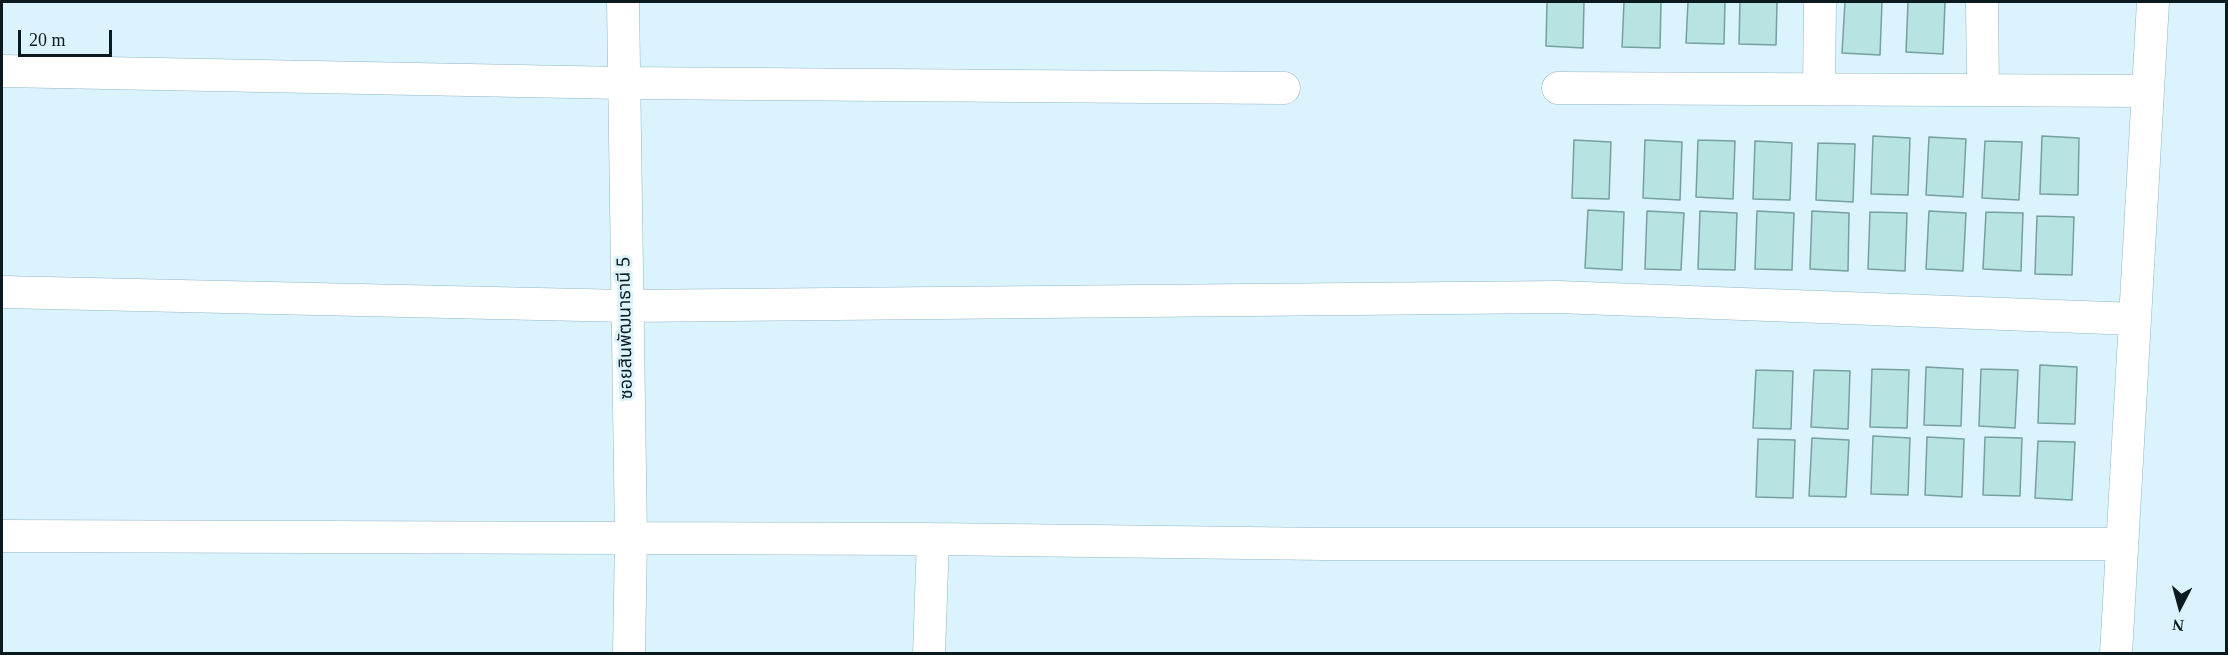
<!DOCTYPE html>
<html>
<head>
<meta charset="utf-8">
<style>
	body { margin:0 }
	#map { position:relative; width:2228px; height:655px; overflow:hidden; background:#dbf3fc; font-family:Georgia,serif }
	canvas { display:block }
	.frame { position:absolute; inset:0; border:3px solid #0b1a1f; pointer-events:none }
	.north { position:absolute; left:2150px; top:577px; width:60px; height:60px; -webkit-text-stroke:4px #dbf3fc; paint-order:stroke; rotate:186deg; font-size:16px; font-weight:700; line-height:24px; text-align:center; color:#0b1a1f }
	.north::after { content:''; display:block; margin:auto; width:21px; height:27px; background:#0b1a1f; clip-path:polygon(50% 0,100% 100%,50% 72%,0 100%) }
	.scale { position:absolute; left:18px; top:30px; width:94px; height:27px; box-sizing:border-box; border:3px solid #0b1a1f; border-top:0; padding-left:8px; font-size:18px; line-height:21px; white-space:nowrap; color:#0b1a1f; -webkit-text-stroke:4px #dbf3fc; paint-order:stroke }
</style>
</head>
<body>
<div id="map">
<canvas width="2228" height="655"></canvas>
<div class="frame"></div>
<div class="north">N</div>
<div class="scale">20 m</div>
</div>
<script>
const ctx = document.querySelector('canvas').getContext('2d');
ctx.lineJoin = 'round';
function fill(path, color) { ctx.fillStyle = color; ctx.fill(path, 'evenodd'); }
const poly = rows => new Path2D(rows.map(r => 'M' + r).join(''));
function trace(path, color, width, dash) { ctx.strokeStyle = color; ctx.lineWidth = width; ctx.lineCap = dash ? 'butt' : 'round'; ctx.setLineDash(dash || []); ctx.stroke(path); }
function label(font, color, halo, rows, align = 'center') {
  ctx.font = font + ' Georgia,"Noto Sans Thai",serif'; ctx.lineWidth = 6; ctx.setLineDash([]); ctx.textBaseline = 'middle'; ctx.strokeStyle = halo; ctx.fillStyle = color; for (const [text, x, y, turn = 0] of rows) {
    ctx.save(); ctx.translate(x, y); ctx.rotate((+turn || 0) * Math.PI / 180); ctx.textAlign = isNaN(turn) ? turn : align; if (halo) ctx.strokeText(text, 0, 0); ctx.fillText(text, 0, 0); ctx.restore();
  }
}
const building = poly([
	[1547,2,1584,2,1583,48,1546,46,1547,2],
	[1624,2,1661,2,1660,48,1622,47,1624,2],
	[1688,2,1725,2,1724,44,1686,43,1688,2],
	[1740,2,1777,2,1776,45,1739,44,1740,2],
	[1845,2,1882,2,1880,55,1842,53,1845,2],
	[1908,2,1945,2,1943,54,1906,52,1908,2],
	[1873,136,1910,138,1908,195,1871,194,1873,136],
	[2042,136,2079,138,2078,195,2040,194,2042,136],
	[1929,137,1966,139,1963,197,1926,195,1929,137],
	[1574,140,1611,142,1609,199,1572,198,1574,140],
	[1645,140,1682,142,1680,200,1643,198,1645,140],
	[1698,140,1735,141,1733,199,1696,197,1698,140],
	[1755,141,1792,143,1790,200,1753,199,1755,141],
	[1985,141,2022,142,2019,200,1982,198,1985,141],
	[1818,143,1855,144,1853,202,1816,200,1818,143],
	[1588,210,1624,212,1622,270,1585,268,1588,210],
	[1647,211,1684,213,1681,270,1645,269,1647,211],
	[1700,211,1737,213,1735,270,1698,269,1700,211],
	[1757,211,1794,213,1792,270,1755,269,1757,211],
	[1812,211,1849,213,1848,271,1810,269,1812,211],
	[1929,211,1966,213,1963,271,1926,269,1929,211],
	[1870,212,1907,213,1905,271,1868,269,1870,212],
	[1986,212,2023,213,2021,271,1983,269,1986,212],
	[2037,216,2074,217,2072,275,2035,274,2037,216],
	[2040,365,2077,367,2075,424,2038,423,2040,365],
	[1926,367,1963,369,1961,426,1924,425,1926,367],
	[1872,369,1909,370,1907,428,1870,427,1872,369],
	[1981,369,2018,370,2015,428,1979,426,1981,369],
	[1756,370,1793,371,1791,429,1753,428,1756,370],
	[1814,370,1850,371,1848,429,1811,427,1814,370],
	[1873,436,1910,438,1908,495,1871,494,1873,436],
	[1927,437,1964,439,1962,497,1925,495,1927,437],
	[1985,437,2022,438,2020,496,1983,495,1985,437],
	[1812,438,1849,440,1846,497,1809,496,1812,438],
	[1758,439,1795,440,1793,498,1756,497,1758,439],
	[2038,441,2075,442,2072,500,2035,498,2038,441]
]);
const minor = poly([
	[623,2,631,538,629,654],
	[1982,2,1983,90],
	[2,71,623,83,1284,88],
	[1558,88,2147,91],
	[1819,89,1820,2],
	[2,292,627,306,1558,297,2135,319],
	[2,536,933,539,1326,544,2122,544],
	[929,654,933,539],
	[2116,654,2153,2]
]);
const streetNames = [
	["ซอยสินพัฒนาธานี 5",627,328,-91]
];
fill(building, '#b7e4e3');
trace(building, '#75a09f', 1.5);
trace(minor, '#8fb6c4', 33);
trace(minor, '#fff', 32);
label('18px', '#0b1a1f', '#dbf3fc', streetNames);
</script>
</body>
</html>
